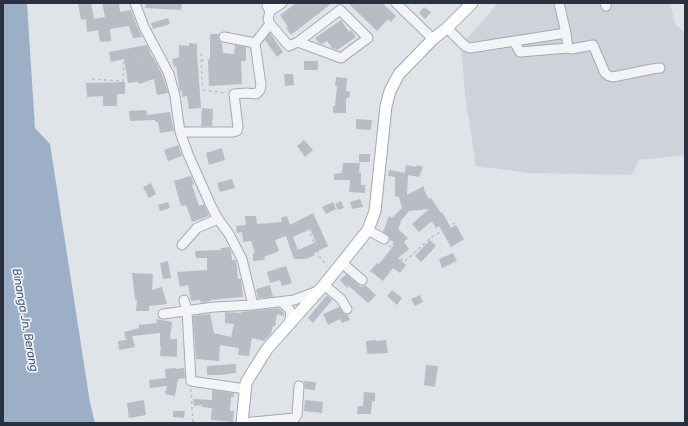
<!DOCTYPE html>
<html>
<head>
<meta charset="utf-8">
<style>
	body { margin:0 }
	#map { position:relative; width:688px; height:426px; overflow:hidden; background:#e0e3e8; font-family:Figtree,sans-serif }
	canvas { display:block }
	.frame { position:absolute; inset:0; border:4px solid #29303f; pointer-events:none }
</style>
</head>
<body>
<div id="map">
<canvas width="688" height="426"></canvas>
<div class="frame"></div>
</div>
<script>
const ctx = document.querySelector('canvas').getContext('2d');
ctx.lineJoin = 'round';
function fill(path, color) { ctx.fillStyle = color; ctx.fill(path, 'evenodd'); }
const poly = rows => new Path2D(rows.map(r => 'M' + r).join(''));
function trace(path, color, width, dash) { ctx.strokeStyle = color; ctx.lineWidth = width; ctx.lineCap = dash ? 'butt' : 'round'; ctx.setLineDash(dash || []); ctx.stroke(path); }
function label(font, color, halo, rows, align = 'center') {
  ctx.font = font + ' Figtree,sans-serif'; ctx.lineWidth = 3.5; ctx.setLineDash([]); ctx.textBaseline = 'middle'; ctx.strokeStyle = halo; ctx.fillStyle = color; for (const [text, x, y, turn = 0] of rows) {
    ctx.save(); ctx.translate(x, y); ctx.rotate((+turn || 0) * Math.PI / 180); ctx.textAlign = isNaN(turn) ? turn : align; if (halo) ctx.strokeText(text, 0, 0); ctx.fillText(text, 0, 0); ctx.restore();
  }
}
const built = poly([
	[498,3,670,3,675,24,684,32,685,35,685,155,639,160,632,175,529,173,476,166,465,94,461,46]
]);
const water = poly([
	[3,3,27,3,35,128,50,144,90,403,95,423,3,423]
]);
const building = poly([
	[78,3,91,3,94,19,105,17,102,3,119,3,120,12,131,10,136,24,142,37,133,38,129,26,110,29,111,41,100,42,98,30,87,32,86,19,81,20],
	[146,3,182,3,181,10,145,8],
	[296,3,332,3,291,35,286,28,288,27,280,15],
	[348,3,382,3,396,16,391,22,388,19,377,31],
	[424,7,431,12,425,19,419,13],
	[168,18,170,24,153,29,151,23],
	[341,20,349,32,351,30,356,37,337,50,332,48,327,41,322,44,319,43,315,38],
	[270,33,283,52,277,57,265,40],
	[210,34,219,34,218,39,222,43,223,53,234,54,235,45,246,47,246,61,241,61,242,84,209,86,208,60,210,60],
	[189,43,197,44,197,53,201,108,189,109,187,96,182,97,182,91,180,92,176,66,174,67,172,59,179,57,179,45,189,46],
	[147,45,152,57,153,57,163,76,168,93,157,95,154,79,139,84,138,82,128,83,124,59,111,62,109,52],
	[304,61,318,61,318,70,304,70],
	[284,74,293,74,294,85,285,86],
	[336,77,347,78,346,91,350,92,349,98,346,98,346,113,333,113,333,106,335,106,337,86,335,86],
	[125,82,125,94,117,94,117,106,103,106,103,96,87,97,86,83],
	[202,108,213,109,212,126,201,126],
	[146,110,147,115,170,112,174,131,160,133,158,122,155,122,155,120,130,121,129,111],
	[356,119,372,120,371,130,356,129],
	[304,140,313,150,305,157,297,146],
	[178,145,182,156,168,161,164,150],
	[222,148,225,160,209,165,206,153],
	[359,154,370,154,370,162,359,162],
	[343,163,360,163,359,173,361,173,361,185,365,185,365,193,349,192,350,180,334,180,334,174,342,173],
	[406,165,416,167,417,165,423,167,419,177,408,175,407,195,424,186,424,190,429,199,431,198,441,213,442,212,451,228,456,225,464,239,451,247,439,226,436,228,432,221,419,232,412,224,429,209,409,211,400,222,401,222,398,229,408,238,404,242,409,249,398,258,406,265,400,273,393,268,383,281,370,271,377,263,379,264,394,245,392,244,394,242,390,240,389,236,383,232,389,216,392,218,402,208,399,197,395,196,395,177,388,176,389,170,405,173],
	[191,176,194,184,192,185,199,206,204,204,209,216,192,222,186,205,181,206,174,181],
	[232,179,235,188,220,192,217,183],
	[151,183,156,194,149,198,143,187],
	[360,199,363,207,352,209,350,202],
	[341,201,344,208,338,210,335,204],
	[168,202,170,208,160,211,158,205],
	[333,202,336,209,326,214,322,207],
	[313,213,328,246,314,253,315,255,306,259,294,259,286,236,275,240,279,251,264,257,265,260,253,261,253,253,255,253,251,241,243,242,242,232,237,233,236,226,246,225,245,216,256,216,257,224,282,222,281,218,287,216,290,225],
	[310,229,316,242,298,250,293,237],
	[430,240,436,246,421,262,415,256],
	[229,247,231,251,232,260,236,260,238,279,241,279,243,297,210,300,210,301,201,303,200,300,191,301,188,285,180,287,177,272,207,270,207,258,196,258,195,251,221,250,221,248],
	[453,253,457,261,442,268,439,259],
	[168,261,171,278,163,279,160,263],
	[286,266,292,283,282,286,280,280,270,283,267,272],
	[132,273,153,274,152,290,162,287,167,304,149,306,149,311,136,311,137,300,135,300],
	[346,274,361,287,365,285,376,295,368,303,349,286,347,288,340,280],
	[270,285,273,297,258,298,256,289],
	[392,290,402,298,397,305,387,296],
	[327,295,332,300,313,323,308,318],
	[420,295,423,302,415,306,411,299],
	[339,307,344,314,348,315,350,320,342,323,340,319,328,325,323,314],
	[279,308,284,313,284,316,277,314,275,326,273,326,271,334,264,341,252,338,249,356,238,355,239,348,220,345,219,361,196,359,193,316,210,314,214,333,231,337,234,324,225,323,225,312,241,313,241,312],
	[156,319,172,322,170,339,177,339,177,357,160,356,161,346,160,346,160,333,132,336,135,347,119,350,118,341,126,340,124,332,139,328,139,325,157,323],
	[376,340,376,341,386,340,388,353,367,354,366,341],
	[236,364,236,373,220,375,207,375,207,366],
	[426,365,438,366,435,387,424,385],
	[175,368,176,369,184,368,185,378,178,379,175,396,165,394,167,386,150,388,149,380,166,378,165,369],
	[304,381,316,382,315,390,305,389],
	[212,390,234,393,234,397,231,397,230,411,234,411,233,422,211,420,212,408,202,407,202,405,194,406,193,399,212,400],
	[364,392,375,393,375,401,372,401,371,414,357,414,358,406,363,406],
	[144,400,146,415,129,418,127,403],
	[305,400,323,402,322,413,304,411],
	[173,411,185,411,184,418,173,417]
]);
const path = poly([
	[201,53,202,83,204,90,226,93],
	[201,60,228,60],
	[92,79,123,81,124,62,149,54],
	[308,228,320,257,327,266],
	[389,245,404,262,433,236,457,222],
	[208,280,212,299],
	[191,389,193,423]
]);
const minor = poly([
	[135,3,144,27,169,74,175,96,180,132,188,154,212,208,218,219,229,234,242,259,253,305],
	[270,3,267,6,270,11,268,19,270,24,289,46,298,42,340,10,368,38,341,58,298,42],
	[396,3,433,39],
	[605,3,606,6],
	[270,11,282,3],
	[447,28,465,46,470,48,566,33,559,3],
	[566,33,568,48,571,49,593,45,605,73,609,76,613,77,652,69,660,68],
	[224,37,255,43],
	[514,41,520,52,568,48],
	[180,132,233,132,237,131,238,127,234,94,246,93,256,94,260,90,261,85,255,43,270,24],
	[368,230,384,239],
	[182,245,197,228,218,219],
	[342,263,362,280],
	[324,285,341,299,347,309],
	[184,300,187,311,191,381,245,389],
	[282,302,289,309,291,313,289,325],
	[163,314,214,307,253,305,294,300,318,291],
	[242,423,295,418,297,415,299,386]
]);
const major = poly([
	[242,423,246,383,250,376,267,349,324,285,368,230,375,211,386,106,390,91,399,74,433,39,447,28,472,3]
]);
const waterNames = [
	["Binanga Jn. Berang",25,320,80]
];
fill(built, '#ced2da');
fill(water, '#9dafc7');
fill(building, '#b8bcc5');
trace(minor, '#a5aab2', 11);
trace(major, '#a0a7b4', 13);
trace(path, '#bec1c7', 1.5, [3, 3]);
trace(minor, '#f3f4f7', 9);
trace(major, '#fff', 11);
label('italic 12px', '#354d71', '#f0f2f6', waterNames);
</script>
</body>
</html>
